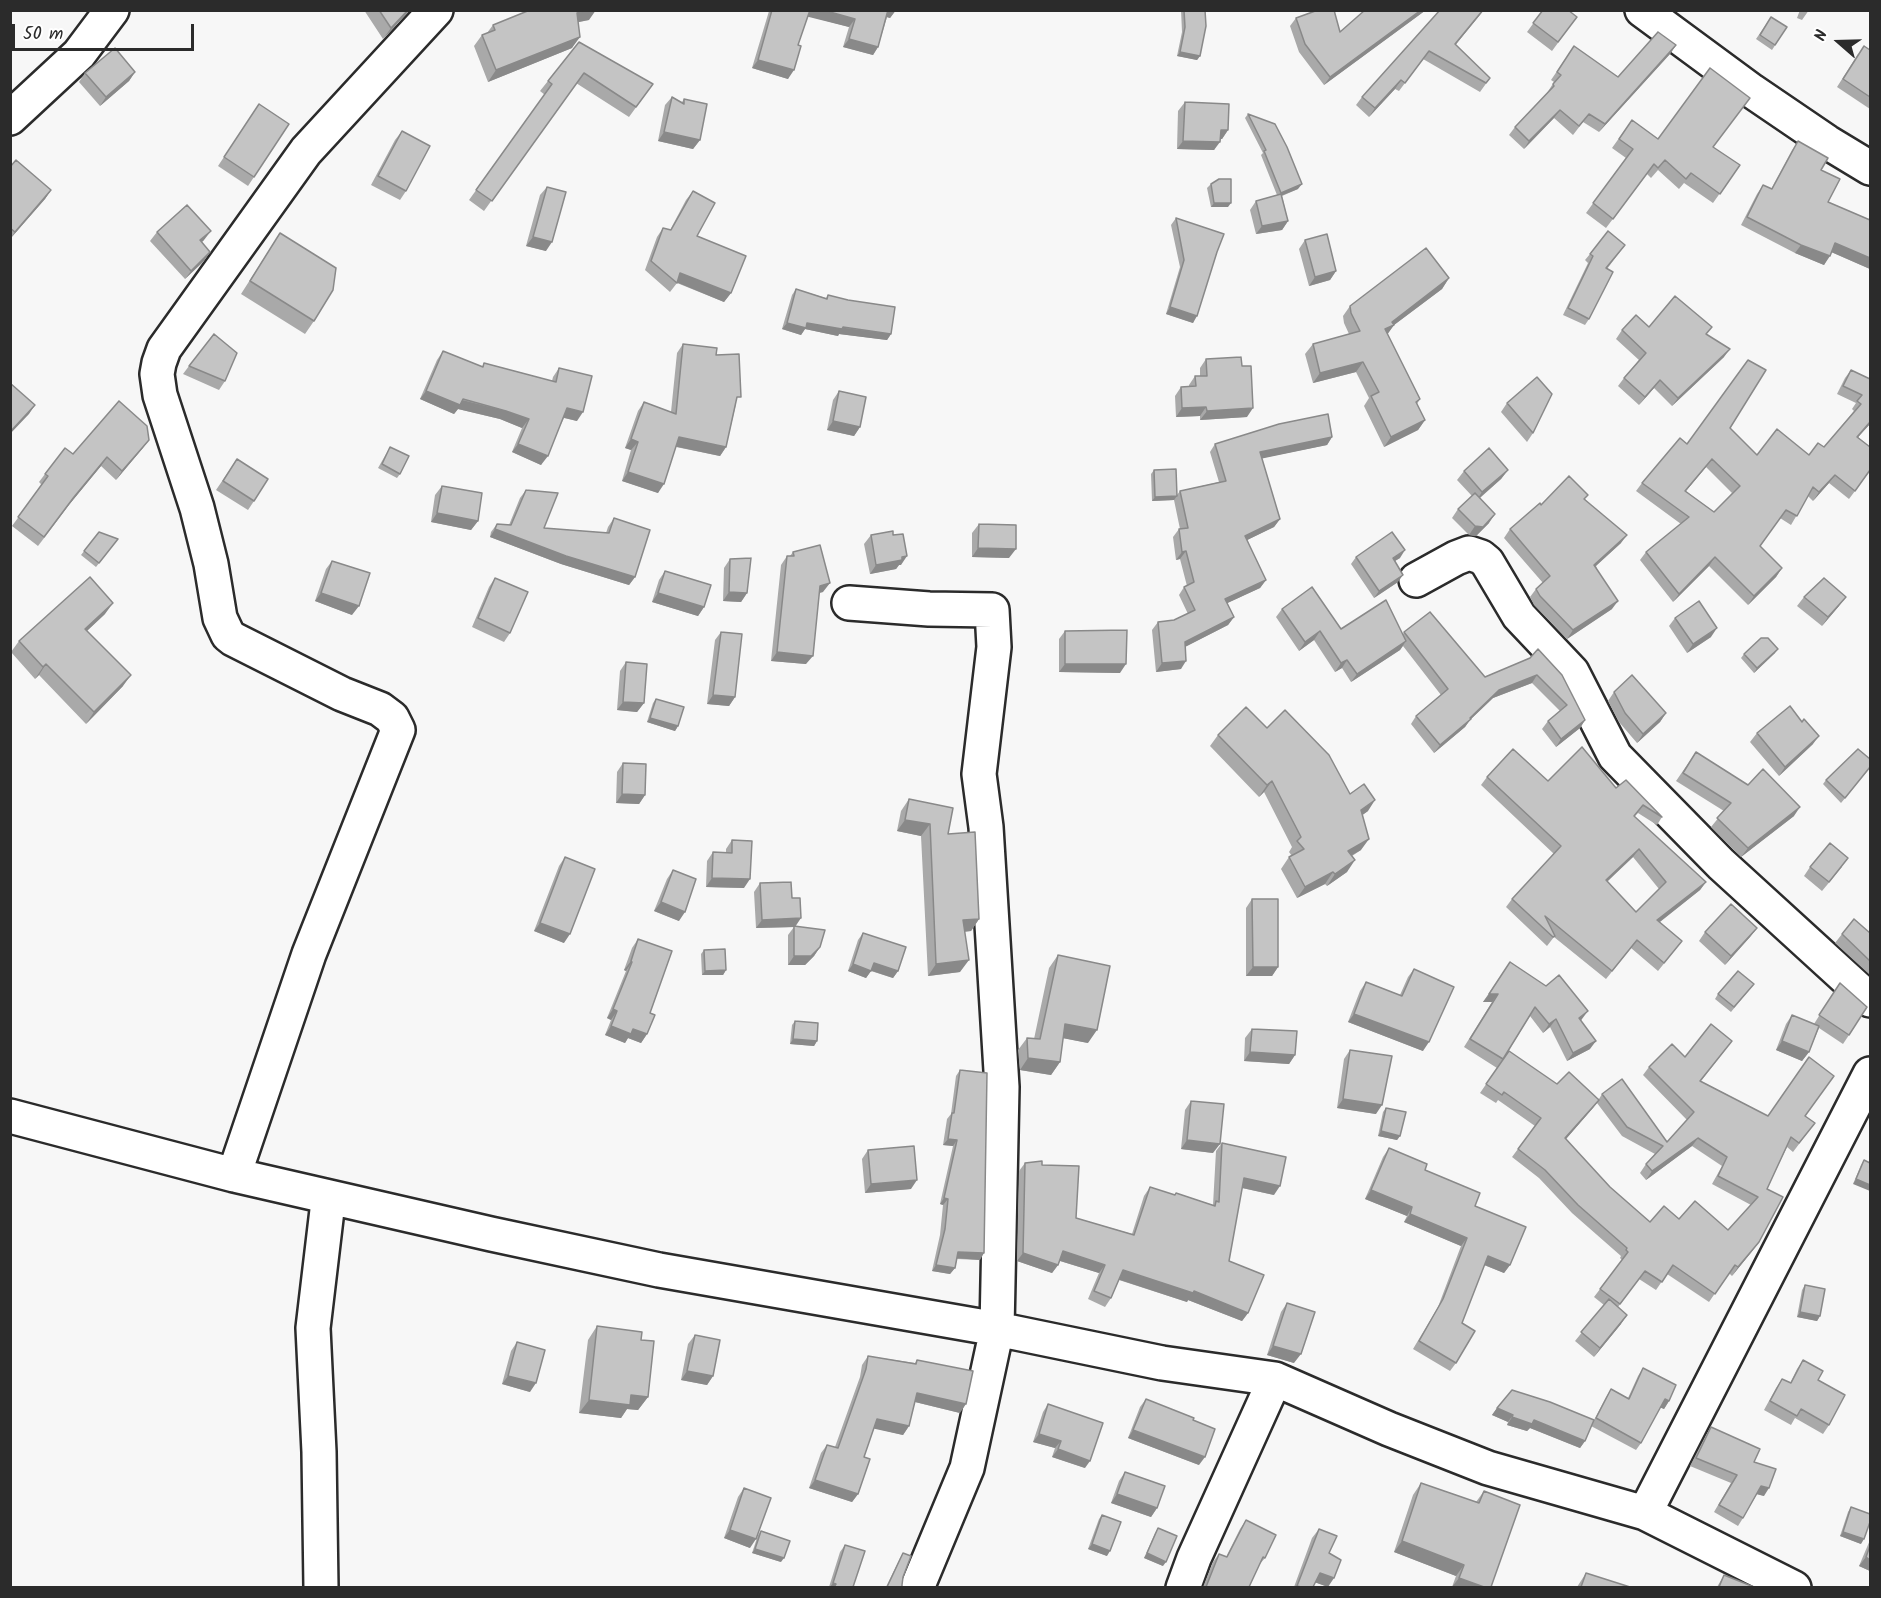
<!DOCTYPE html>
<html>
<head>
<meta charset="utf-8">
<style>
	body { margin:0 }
	#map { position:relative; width:1881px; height:1598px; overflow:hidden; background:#f7f7f7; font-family:Kalam,sans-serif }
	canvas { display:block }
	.frame { position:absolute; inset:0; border:12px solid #2b2b2b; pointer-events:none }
	.north { position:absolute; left:1809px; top:12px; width:60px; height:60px; -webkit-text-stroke:4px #fff; paint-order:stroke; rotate:290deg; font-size:16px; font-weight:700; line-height:24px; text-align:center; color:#2b2b2b }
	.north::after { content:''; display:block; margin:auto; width:21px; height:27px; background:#2b2b2b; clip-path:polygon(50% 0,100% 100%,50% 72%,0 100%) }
	.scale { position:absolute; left:12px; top:24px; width:182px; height:27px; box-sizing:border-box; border:3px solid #2b2b2b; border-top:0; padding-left:8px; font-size:18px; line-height:21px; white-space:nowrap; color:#2b2b2b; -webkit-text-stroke:4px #fff; paint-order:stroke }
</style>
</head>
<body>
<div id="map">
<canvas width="1881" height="1598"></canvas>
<div class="frame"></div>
<div class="north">N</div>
<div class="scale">50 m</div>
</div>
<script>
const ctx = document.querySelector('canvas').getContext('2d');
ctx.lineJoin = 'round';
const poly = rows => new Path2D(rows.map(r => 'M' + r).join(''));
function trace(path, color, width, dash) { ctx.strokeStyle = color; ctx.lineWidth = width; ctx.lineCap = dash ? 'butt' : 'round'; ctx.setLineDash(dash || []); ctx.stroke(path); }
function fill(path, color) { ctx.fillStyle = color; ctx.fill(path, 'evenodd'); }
const minor = poly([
	[1642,10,1752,91,1827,142,1870,168],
	[10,118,79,54,112,10],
	[1416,580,1456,558,1469,553,1481,557,1487,562,1519,616,1572,672,1615,756,1721,864,1870,1000],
	[849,603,929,609,992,610,994,647,979,774,986,827,1002,1087,997,1329,967,1468,917,1588],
	[10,1116,234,1175,491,1234,659,1270,997,1329,1162,1363,1275,1379,1389,1429,1488,1468,1645,1513,1794,1588],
	[234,1175,309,954,398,730,392,718,380,709,342,694,233,639,228,635,220,618,211,564,197,508,160,395,157,374,159,363,164,349,306,151,436,10],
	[1645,1513,1870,1074],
	[321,1588,319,1452,313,1328,327,1210],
	[1183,1588,1194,1558,1275,1379]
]);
const wall = poly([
	[364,10,410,10,383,39],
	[766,10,896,10,890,18,887,17,878,47,873,55,843,47,849,27,808,16,798,45,788,79,752,68,769,11],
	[1181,10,1205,10,1200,56,1197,60,1177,56,1182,32],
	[1426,10,1324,85,1299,52,1290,26,1296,18,1340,32],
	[1440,10,1456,45,1490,78,1480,92,1423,59,1399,91,1395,89,1369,117,1356,105,1362,97],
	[1543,10,1577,17,1552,51,1527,32],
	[1800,10,1809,10,1802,20,1797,18],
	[1771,17,1787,27,1772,50,1756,39],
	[589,20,578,22,572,48,488,82,474,46,482,35,487,33,493,25],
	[579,42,653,84,629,117,576,83,484,211,469,200,545,95,540,91],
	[1676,45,1670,54,1599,132,1583,122,1573,135,1554,118,1524,149,1509,135,1515,127,1547,93,1554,82,1551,80,1574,46,1618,77],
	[1870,50,1870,112,1869,112,1870,109,1837,87,1858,54],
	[135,72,129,81,100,106,79,82,85,73],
	[672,97,682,102,684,99,700,140,693,149,658,141,665,105],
	[1185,102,1228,130,1222,139,1220,139,1214,150,1177,149,1178,111],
	[259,104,289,124,248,186,218,166],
	[1248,114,1298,189,1282,196,1288,221,1282,230,1256,234,1250,210,1256,201,1277,195,1261,155,1263,153,1245,118],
	[1632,120,1658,139,1713,147,1740,165,1713,203,1684,183,1679,189,1658,170,1651,178,1647,174,1606,228,1586,213,1626,158,1612,148],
	[402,131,406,191,400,200,371,185,395,140],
	[1798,141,1821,170,1828,202,1870,220,1870,269,1831,252,1824,265,1795,253,1741,225,1757,194,1763,185,1771,189,1792,150],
	[10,167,51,190,45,199,10,239],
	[1211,184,1228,207,1211,207,1207,188],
	[547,187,546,251,526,246,540,195],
	[693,191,697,236,731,293,724,302,677,283,670,292,645,270,657,237,663,228,670,230,686,200],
	[1176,218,1217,252,1193,323,1166,314,1180,267,1171,225],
	[157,232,204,240,202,242,204,261,185,279,150,241],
	[280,233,314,321,305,334,241,294],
	[1305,240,1336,271,1330,280,1309,286,1299,249],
	[1625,245,1607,269,1589,319,1585,325,1563,315,1588,263,1585,260,1590,254],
	[1449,278,1442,289,1394,325,1387,334,1420,399,1417,404,1425,420,1418,430,1384,447,1364,406,1369,398,1356,372,1313,383,1305,354,1313,344,1349,334,1344,323,1343,316,1350,306],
	[796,289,826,298,828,295,891,334,887,340,839,334,838,336,805,329,801,335,782,329,792,295],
	[1649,327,1707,335,1724,357,1672,406,1654,388,1639,405,1618,386,1624,378,1639,360,1616,339,1622,330],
	[683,344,716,355,736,404,726,447,720,456,676,447,658,493,622,481,631,450,625,448,638,411,644,402,671,412,677,353],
	[443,351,482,367,484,363,552,381,553,377,559,368,577,421,564,418,541,465,512,452,522,428,500,419,458,409,454,414,420,399,437,360],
	[1206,359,1247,417,1200,420,1200,416,1176,417,1175,396,1181,387,1189,387,1189,385,1195,376,1200,376,1200,368],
	[189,366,225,381,219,390,183,374],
	[1851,370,1870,379,1870,424,1858,437,1870,447,1870,471,1849,499,1829,483,1813,501,1808,496,1791,525,1780,518,1760,546,1782,568,1776,577,1748,605,1709,566,1673,602,1640,560,1646,552,1681,524,1636,491,1642,483,1687,444,1730,428,1757,455,1809,455,1824,447,1854,411,1852,409,1856,403,1837,394,1845,378],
	[1706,467,1732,493,1714,512,1686,491],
	[839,391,860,427,854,436,827,430,833,400],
	[1507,403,1533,433,1527,442,1501,412],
	[1332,437,1327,445,1262,458,1280,519,1274,527,1247,540,1266,580,1260,588,1227,603,1234,617,1228,625,1185,647,1181,669,1156,672,1152,630,1158,622,1174,620,1188,614,1179,595,1184,587,1187,586,1180,559,1176,560,1173,537,1179,529,1180,529,1174,500,1152,501,1151,474,1154,470,1177,495,1180,491,1219,482,1210,452,1215,444],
	[149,440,142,449,116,480,101,466,68,506,38,546,12,526,42,485,39,482,45,474,73,454],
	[390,447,400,474,397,478,378,468],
	[237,459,254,501,248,510,216,490],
	[1508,470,1501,479,1480,498,1489,523,1476,536,1469,535,1452,518,1458,509,1472,496,1457,480,1464,471],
	[442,486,478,521,471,530,431,522,435,495],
	[526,490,544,528,606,533,608,527,614,518,635,577,629,585,561,564,490,537,491,532,497,524,509,525,520,498],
	[1585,499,1621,543,1596,566,1612,609,1567,639,1534,605,1530,597,1536,589,1543,583,1504,538,1510,529,1541,505],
	[979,524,1009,558,972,557,972,533],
	[99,532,118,539,96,567,81,555],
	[871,535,901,565,899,565,896,569,870,574,864,544],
	[793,552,823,592,819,593,806,664,771,661,781,565,787,556,790,556],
	[1356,557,1400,558,1395,561,1398,582,1374,598,1351,564],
	[730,559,747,593,741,602,723,601,724,568],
	[332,561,352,615,315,601,326,569],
	[665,571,704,607,698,616,652,602,659,580],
	[495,578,510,633,504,642,472,627,489,587],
	[1804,597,1839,606,1822,626,1797,606],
	[1282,609,1341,629,1403,634,1404,632,1485,677,1530,658,1585,720,1580,728,1556,747,1542,729,1548,721,1560,711,1532,683,1493,698,1470,720,1465,727,1434,753,1411,724,1416,716,1441,695,1403,646,1400,650,1351,682,1342,668,1335,672,1314,640,1299,651,1276,617],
	[105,614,87,631,123,686,86,724,39,675,35,679,11,652,19,641],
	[1675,618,1711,637,1687,653,1669,626],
	[1065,631,1120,673,1059,672,1059,639],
	[721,632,735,697,729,706,707,704,715,640],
	[1775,653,1754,673,1741,658,1744,654],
	[626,662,644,703,637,712,617,710,620,671],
	[1614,692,1666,713,1660,722,1637,743,1619,722,1608,701],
	[656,699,678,726,675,731,647,722,653,703],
	[1267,728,1350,794,1368,811,1362,815,1361,850,1352,856,1347,872,1327,886,1325,884,1297,898,1281,869,1289,857,1292,856,1289,852,1292,847,1264,792,1259,797,1210,746,1218,735],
	[1757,733,1813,744,1779,776,1750,742],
	[1696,752,1794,816,1741,857,1711,827,1724,811,1676,781],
	[623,763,645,795,639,804,616,803,617,772],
	[1870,768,1841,803,1823,784,1826,780],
	[1487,777,1548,781,1616,788,1662,817,1657,825,1638,813,1634,817,1706,882,1700,890,1660,922,1682,941,1658,971,1631,948,1606,979,1554,937,1547,946,1506,907,1512,899,1554,854,1481,785],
	[1633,857,1659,889,1636,912,1607,882],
	[909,799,948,834,979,919,971,931,965,932,960,972,928,976,921,836,897,831,901,811],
	[732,840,744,888,706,887,707,861,713,852,726,852,726,849],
	[565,857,564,943,534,931,559,866],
	[1810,867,1842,867,1822,891,1804,876],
	[673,870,679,921,654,911,667,879],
	[760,883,792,898,795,927,820,947,814,956,805,965,788,965,788,935,794,927,756,928,754,892],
	[1252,899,1278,967,1272,976,1246,976,1246,908],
	[1757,928,1750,937,1725,965,1699,941,1705,932],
	[863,933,898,971,893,978,871,971,866,978,848,971,858,940],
	[1870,933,1870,975,1835,943,1842,934],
	[638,939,650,1013,647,1034,641,1043,628,1038,625,1043,605,1035,611,1020,607,1018,626,971,624,970,632,948],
	[704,950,726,970,723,975,702,975,701,954],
	[1058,955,1088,1043,1063,1038,1060,1062,1051,1075,1020,1070,1018,1050,1027,1038,1034,1039,1049,968],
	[1510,962,1582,1019,1581,1020,1590,1049,1567,1061,1550,1027,1543,1033,1530,1016,1504,1058,1557,1084,1599,1099,1602,1094,1667,1142,1687,1120,1643,1075,1649,1067,1685,1057,1726,1049,1701,1081,1768,1116,1805,1116,1815,1123,1793,1152,1787,1147,1767,1189,1753,1250,1732,1276,1729,1273,1709,1302,1667,1274,1656,1290,1639,1279,1618,1307,1621,1324,1594,1357,1575,1341,1604,1305,1594,1297,1622,1260,1620,1258,1621,1256,1572,1213,1539,1178,1512,1157,1535,1126,1498,1100,1496,1103,1480,1093,1500,1064,1497,1068,1464,1047,1492,1002,1483,1002],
	[1597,1103,1622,1136,1655,1154,1646,1164,1640,1173,1646,1180,1692,1146,1722,1166,1712,1184,1751,1205,1728,1230,1679,1219,1650,1222,1610,1187,1566,1139],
	[1414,969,1423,1051,1348,1022,1360,991,1366,982,1400,995,1408,977],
	[1754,984,1731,1012,1715,999,1718,994],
	[1834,992,1849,1035,1843,1044,1819,1028,1809,1052,1802,1061,1776,1050,1786,1024,1792,1015,1814,1024],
	[795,1021,817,1041,814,1046,790,1044,792,1025],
	[1252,1029,1295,1055,1289,1064,1244,1061,1245,1038],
	[1350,1050,1376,1114,1337,1108,1344,1059],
	[960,1070,980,1260,957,1259,955,1268,950,1274,932,1271,940,1235,943,1205,940,1204,953,1146,943,1145,947,1119,951,1114,956,1076],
	[1191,1101,1213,1153,1181,1149,1185,1110],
	[1386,1108,1400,1136,1397,1140,1378,1136,1383,1112],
	[1222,1143,1274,1195,1242,1188,1229,1261,1248,1313,1242,1321,1188,1300,1187,1302,1119,1280,1111,1298,1105,1307,1088,1299,1099,1273,1060,1261,1058,1265,1052,1273,1017,1261,1019,1171,1025,1163,1042,1165,1076,1218,1132,1234,1144,1196,1150,1187,1174,1195,1176,1193,1213,1205,1216,1151],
	[1389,1148,1425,1170,1475,1206,1510,1265,1504,1273,1484,1265,1462,1323,1456,1363,1450,1371,1413,1349,1438,1307,1461,1246,1404,1222,1407,1216,1365,1199,1383,1157],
	[868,1150,911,1189,865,1193,862,1159],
	[1864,1160,1870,1163,1853,1184,1861,1165],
	[1805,1285,1820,1316,1817,1321,1797,1317,1802,1290],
	[1287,1303,1294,1363,1267,1355,1281,1312],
	[597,1326,641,1340,648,1397,638,1410,627,1409,621,1418,579,1413,588,1340],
	[695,1335,713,1376,707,1385,681,1380,688,1344],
	[517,1342,530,1392,502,1384,511,1351],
	[868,1356,915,1363,917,1360,960,1413,915,1402,909,1426,903,1435,874,1428,864,1457,858,1494,852,1502,809,1488,821,1453,827,1445,835,1447,860,1377,862,1365],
	[1803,1360,1818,1380,1829,1425,1823,1434,1795,1418,1791,1425,1764,1410,1776,1388,1782,1379,1790,1383,1797,1369],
	[1643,1368,1669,1401,1664,1409,1660,1407,1641,1443,1636,1450,1591,1426,1585,1441,1580,1448,1530,1428,1527,1431,1507,1425,1508,1422,1492,1415,1497,1408,1594,1420,1606,1397,1611,1389,1628,1398,1638,1376],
	[1146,1399,1193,1420,1199,1465,1128,1438,1140,1407],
	[1048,1404,1085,1468,1052,1457,1055,1448,1033,1442,1043,1412],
	[1711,1427,1754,1462,1764,1496,1757,1494,1743,1518,1738,1526,1714,1512,1731,1483,1690,1466,1706,1435],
	[1125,1472,1157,1508,1151,1517,1111,1503,1119,1481],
	[1421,1483,1476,1502,1484,1491,1491,1587,1452,1587,1456,1576,1394,1552,1413,1495],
	[744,1488,750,1548,724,1538,738,1497],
	[1851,1507,1861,1544,1840,1536,1848,1512],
	[1102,1515,1107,1556,1088,1549,1099,1519],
	[1246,1520,1265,1558,1259,1565,1249,1587,1203,1587,1213,1562,1219,1554,1226,1557,1240,1529],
	[1158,1528,1163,1566,1144,1558,1155,1533],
	[1319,1529,1329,1553,1328,1587,1315,1582,1313,1587,1294,1587,1312,1538],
	[761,1531,781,1562,752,1553,758,1535],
	[1870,1540,1870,1571,1859,1566],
	[845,1545,853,1587,829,1587,840,1552],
	[903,1553,902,1585,902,1587,886,1587,900,1558],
	[1586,1573,1630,1587,1577,1587],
	[1724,1575,1754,1587,1717,1587]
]);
const shadedWall = poly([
	[408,10,410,10,383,39,391,28],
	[588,10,596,10,589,20,569,24,577,13],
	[809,10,823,10,855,19,849,27,805,16],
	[887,10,896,10,890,18,883,16],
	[1421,10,1426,10,1324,85,1330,77],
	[1483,10,1484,10,1449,53,1455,44],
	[580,37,572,48,488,82,496,70],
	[849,39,878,47,873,55,843,47],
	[1676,45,1670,54,1599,132,1605,124],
	[1180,52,1200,56,1197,60,1177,56],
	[758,60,794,70,788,79,752,68],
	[135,72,129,81,100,106,106,97],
	[1401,80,1395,89,1369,117,1375,108],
	[1560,110,1554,118,1524,149,1529,141],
	[1221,130,1228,130,1222,139,1214,139],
	[664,132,700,140,693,149,658,141],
	[1183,141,1220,142,1214,150,1177,149],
	[1302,184,1298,189,1278,197,1281,193],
	[51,190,45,199,10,239,15,232],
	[1214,203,1231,203,1228,207,1211,207],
	[1288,221,1282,230,1256,234,1262,226],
	[211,231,204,240,194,249,200,240],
	[533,237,552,242,546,251,526,246],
	[1835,243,1870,258,1870,269,1829,251],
	[1801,245,1830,256,1824,265,1795,253],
	[210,252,204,261,185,279,191,271],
	[1336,271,1330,280,1309,286,1315,277],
	[680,273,731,293,724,302,676,282],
	[1449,278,1442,289,1394,325,1387,335,1385,329,1392,322],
	[1170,307,1197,316,1193,323,1166,314],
	[787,323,807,323,891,334,887,340,839,334,838,336,805,329,801,335,782,329],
	[1730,349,1724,357,1672,406,1678,398],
	[1363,362,1356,372,1313,383,1320,373],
	[1660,380,1654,388,1639,405,1645,397],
	[426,391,506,411,529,419,522,428,500,419,458,409,454,414,420,399],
	[35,405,29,414,10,434,10,432],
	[1206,407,1200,416,1176,417,1182,408],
	[567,408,583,412,577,421,561,417],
	[1253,408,1247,417,1200,420,1207,411],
	[1425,420,1418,430,1384,447,1391,437],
	[833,421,860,427,854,436,827,430],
	[1870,422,1870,424,1851,445,1857,437],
	[679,437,726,447,720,456,673,446],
	[1332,437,1327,445,1255,460,1260,452],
	[631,439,638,442,631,450,625,448],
	[149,440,142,449,116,480,122,471],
	[518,444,548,456,541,465,512,452],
	[107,457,101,466,68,506,38,546,74,497],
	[1712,459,1706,467,1679,499,1685,491],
	[1508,470,1501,479,1476,501,1482,492],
	[628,472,664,484,658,493,622,481],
	[1835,475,1829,483,1813,501,1819,492],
	[1177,496,1174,500,1152,501,1155,497],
	[437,513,478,521,471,530,431,522],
	[1495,514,1489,523,1476,536,1469,535,1475,526],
	[1280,519,1274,527,1239,544,1245,536],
	[495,529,635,577,629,585,561,564,490,537],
	[1627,535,1621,543,1588,573,1594,565],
	[978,548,1016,549,1009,558,972,557],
	[1405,550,1400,558,1388,565,1393,558],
	[1186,551,1180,559,1176,560,1182,552],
	[907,556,901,565,899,565,896,569,870,574,876,565],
	[1715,557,1709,566,1673,602,1679,594],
	[1782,568,1776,577,1748,605,1754,596],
	[1403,575,1398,582,1374,598,1379,591],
	[1266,580,1260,588,1219,607,1225,599],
	[830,583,823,592,814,594,820,586],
	[729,592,747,593,741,602,723,601],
	[321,593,359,606,352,615,315,601],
	[658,593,704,607,698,616,652,602],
	[1846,597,1839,606,1822,626,1828,617],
	[1618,601,1612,609,1567,639,1573,630],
	[113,603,105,614,77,640,85,629],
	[1234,617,1228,625,1179,650,1185,642],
	[1717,628,1711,637,1687,653,1693,644],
	[1320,631,1314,640,1299,651,1305,642],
	[1406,641,1400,650,1351,682,1357,674],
	[1778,649,1775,653,1754,673,1757,668],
	[777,652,813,656,806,664,771,661],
	[1347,660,1342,668,1335,672,1341,663],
	[1186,661,1181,669,1156,672,1162,663],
	[46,664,39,675,35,679,43,667],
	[1065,664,1126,664,1120,673,1059,672],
	[131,675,123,686,86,724,94,712],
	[1537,675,1532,683,1493,698,1470,720,1465,727,1434,753,1440,745,1499,690],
	[713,695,735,697,729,706,707,704],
	[623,702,644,703,637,712,617,710],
	[1666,713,1660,722,1637,743,1643,734],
	[650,718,678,726,675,731,647,722],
	[1585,720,1580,728,1556,747,1561,739],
	[1819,736,1813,744,1779,776,1785,767],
	[1272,781,1264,792,1259,797,1267,785],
	[622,794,645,795,639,804,616,803],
	[1375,800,1368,811,1353,822,1361,810],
	[1800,807,1794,816,1741,857,1748,848],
	[905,820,930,824,921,836,897,831],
	[1369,839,1361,850,1340,862,1348,851],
	[1639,849,1633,857,1600,888,1606,880],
	[1355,860,1347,872,1327,886,1335,874],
	[1333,872,1325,884,1297,898,1305,887],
	[712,878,750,879,744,888,706,887],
	[1706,882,1700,890,1652,928,1657,920],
	[661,902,685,912,679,921,654,911],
	[801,918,795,927,756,928,762,920],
	[979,919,971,931,955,932,963,920],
	[540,923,570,934,564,943,534,931],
	[1757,928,1750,937,1725,965,1731,956],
	[820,947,814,956,805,965,788,965,794,956],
	[969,960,960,972,928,976,936,964],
	[631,961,632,962,626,971,624,970],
	[874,963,898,971,893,978,869,970,871,971,866,978,848,971,853,964],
	[1253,967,1278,967,1272,976,1246,976],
	[726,970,723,975,702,975,705,971],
	[1489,994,1498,994,1492,1002,1483,1002],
	[613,1009,617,1011,611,1020,607,1018],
	[1588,1011,1582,1019,1574,1027,1579,1018],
	[1354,1014,1429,1042,1423,1051,1348,1022],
	[1556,1019,1550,1027,1543,1033,1549,1024],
	[1065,1024,1097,1030,1088,1043,1057,1037],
	[611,1026,633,1029,647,1034,641,1043,628,1038,625,1043,605,1035],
	[793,1039,817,1041,814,1046,790,1044],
	[1596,1041,1590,1049,1567,1061,1573,1053],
	[1782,1041,1809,1052,1802,1061,1776,1050],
	[1250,1052,1295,1055,1289,1064,1244,1061],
	[1028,1058,1060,1062,1051,1075,1020,1070],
	[1343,1099,1382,1105,1376,1114,1337,1108],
	[1599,1100,1593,1108,1559,1147,1565,1138],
	[1381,1131,1400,1136,1397,1140,1378,1136],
	[1698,1138,1692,1146,1646,1180,1652,1171],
	[948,1139,957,1140,953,1146,943,1145],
	[1187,1140,1220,1144,1213,1153,1181,1149],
	[1244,1178,1280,1186,1274,1195,1238,1187],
	[1856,1179,1870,1185,1870,1191,1853,1184],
	[917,1180,911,1189,865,1193,871,1184],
	[1371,1190,1412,1207,1407,1216,1365,1199],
	[944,1198,948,1199,943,1205,940,1204],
	[1410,1214,1467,1238,1461,1246,1404,1222],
	[1759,1242,1753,1250,1732,1276,1738,1267],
	[1063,1251,1105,1265,1099,1273,1057,1260],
	[958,1252,984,1253,980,1260,954,1258],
	[1023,1253,1058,1265,1052,1273,1017,1261],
	[1488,1256,1510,1265,1504,1273,1482,1264],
	[936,1265,955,1268,950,1274,932,1271],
	[1123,1270,1194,1291,1248,1313,1242,1321,1188,1300,1187,1302,1117,1279],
	[1800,1312,1820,1316,1817,1321,1797,1317],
	[1627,1315,1621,1324,1594,1357,1600,1348],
	[1273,1346,1301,1354,1294,1363,1267,1355],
	[687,1371,713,1376,707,1385,681,1380],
	[508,1376,536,1383,530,1392,502,1384],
	[917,1393,966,1404,960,1413,911,1401],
	[631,1395,648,1397,638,1410,627,1409,621,1418,579,1413,589,1400],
	[1665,1399,1669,1401,1664,1409,1659,1407],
	[1497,1408,1513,1415,1508,1422,1492,1415],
	[1512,1417,1534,1420,1585,1441,1580,1448,1530,1428,1527,1431,1507,1425],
	[877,1419,909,1426,903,1435,871,1428],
	[1133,1430,1205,1457,1199,1465,1128,1438],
	[1039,1434,1061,1441,1055,1448,1033,1442],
	[1058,1449,1090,1461,1085,1468,1052,1457],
	[815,1480,858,1494,852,1502,809,1488],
	[1761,1486,1769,1488,1764,1496,1756,1494],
	[1117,1494,1157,1508,1151,1517,1111,1503],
	[730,1530,756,1539,750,1548,724,1538],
	[1843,1532,1864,1539,1861,1544,1840,1536],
	[1402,1541,1464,1565,1456,1576,1394,1552],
	[1092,1544,1110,1551,1107,1556,1088,1549],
	[755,1549,784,1558,781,1562,752,1553],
	[1147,1553,1166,1562,1163,1566,1144,1558],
	[1866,1557,1870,1560,1870,1571,1859,1566],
	[1320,1573,1334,1578,1328,1587,1314,1582],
	[1459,1578,1484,1587,1452,1587],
	[833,1583,836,1584,833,1587,830,1587]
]);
const building = poly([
	[379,10,408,10,391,28,379,10],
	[530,10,588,10,577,13,580,37,496,70,482,35,495,30,493,25,530,10],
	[772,10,810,10,798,45,801,46,794,70,758,60,772,10],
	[823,10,888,10,878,47,849,39,855,19,823,10],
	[1184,10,1205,10,1206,26,1200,56,1180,52,1185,27,1184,10],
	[1318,10,1334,10,1340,32,1365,10,1421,10,1330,77,1305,44,1296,18,1318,10],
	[1440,10,1483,10,1455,44,1490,78,1486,83,1429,51,1405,83,1401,80,1375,108,1362,97,1440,10],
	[1543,10,1568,10,1577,17,1558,42,1533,23,1543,10],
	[1771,17,1787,27,1775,45,1760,35,1771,17],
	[1658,32,1676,45,1605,124,1589,114,1579,126,1560,110,1529,141,1515,127,1554,86,1553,84,1561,75,1557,72,1574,46,1618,77,1658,32],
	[579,42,653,84,636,107,584,73,492,201,476,190,552,84,548,81,579,42],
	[1864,46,1870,50,1870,97,1843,79,1864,46],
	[115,48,135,72,106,97,85,73,115,48],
	[1710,68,1750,98,1713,147,1740,165,1720,194,1691,173,1686,179,1665,160,1658,168,1654,164,1613,219,1593,203,1633,149,1619,139,1632,120,1658,139,1710,68],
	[672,97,684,104,684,99,707,104,700,140,664,132,672,97],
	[1185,102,1229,104,1228,130,1221,130,1220,142,1183,141,1185,102],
	[259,104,289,124,254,177,224,157,259,104],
	[1248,114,1275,124,1287,147,1302,184,1281,193,1264,151,1266,150,1248,114],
	[402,131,430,146,406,191,378,176,402,131],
	[1798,141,1828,158,1821,170,1840,179,1828,202,1870,220,1870,258,1835,243,1830,256,1801,245,1747,217,1763,185,1772,189,1798,141],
	[16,160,51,190,15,232,10,228,10,167,16,160],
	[1219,179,1231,179,1231,203,1214,203,1211,184,1219,179],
	[547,187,566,192,552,242,533,237,547,187],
	[693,191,715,203,697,236,746,256,731,293,680,273,677,283,651,261,663,228,671,230,693,191],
	[1281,194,1288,221,1262,226,1256,201,1281,194],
	[187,205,211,231,200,240,210,252,191,271,157,232,187,205],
	[1176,218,1224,234,1217,252,1197,316,1170,307,1184,260,1176,218],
	[1608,231,1625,245,1606,268,1613,272,1589,319,1568,308,1593,256,1590,254,1608,231],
	[280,233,336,268,333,290,314,321,250,281,280,233],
	[1327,234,1336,271,1315,277,1305,240,1327,234],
	[1426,248,1449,278,1392,322,1394,325,1385,329,1420,399,1416,402,1425,420,1391,437,1371,396,1379,392,1363,362,1320,373,1313,344,1360,331,1351,313,1350,306,1426,248],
	[796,289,827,299,828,295,848,300,895,307,891,334,843,327,842,329,807,323,806,328,787,323,796,289],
	[1675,296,1712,327,1706,334,1730,349,1678,398,1660,380,1645,397,1624,378,1646,353,1622,330,1636,315,1649,327,1675,296],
	[214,334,237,353,225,381,189,366,214,334],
	[683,344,717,348,716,355,739,354,741,397,737,397,726,447,679,437,664,484,628,472,638,442,631,439,644,402,676,414,683,344],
	[443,351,483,367,484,363,556,382,559,368,592,376,583,412,567,408,548,456,518,444,529,419,506,411,463,399,460,405,426,391,443,351],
	[1241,357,1242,366,1251,366,1253,408,1207,411,1206,407,1182,408,1181,387,1196,386,1195,376,1207,376,1206,359,1241,357],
	[1748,360,1766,370,1730,428,1757,455,1777,429,1809,455,1818,443,1824,447,1861,404,1857,401,1862,395,1843,386,1851,370,1870,379,1870,422,1857,437,1870,447,1870,470,1855,491,1835,475,1819,492,1813,487,1797,516,1786,510,1760,546,1782,568,1754,596,1715,557,1679,594,1646,552,1689,517,1642,483,1680,438,1687,444,1748,360],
	[1712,459,1740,486,1714,512,1685,491,1712,459],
	[1537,377,1552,394,1533,433,1507,403,1537,377],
	[10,383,35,405,10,432,10,383],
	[839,391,866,397,860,427,833,421,839,391],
	[119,401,147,426,149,440,122,471,107,457,74,497,44,537,18,517,48,476,45,474,65,448,73,454,119,401],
	[1328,414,1332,437,1260,452,1280,519,1245,536,1266,580,1225,599,1234,617,1185,642,1186,661,1162,663,1158,622,1174,620,1195,610,1184,587,1194,582,1186,551,1182,552,1179,529,1188,528,1180,491,1226,481,1215,444,1279,424,1328,414],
	[390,447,409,456,400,474,382,464,390,447],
	[1489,448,1508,470,1482,492,1464,471,1489,448],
	[237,459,268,479,254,501,223,481,237,459],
	[1176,469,1177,496,1155,497,1154,470,1176,469],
	[1569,476,1588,495,1584,499,1627,535,1594,565,1618,601,1573,630,1540,596,1536,589,1550,576,1510,529,1540,503,1541,505,1569,476],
	[442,486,482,493,478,521,437,513,442,486],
	[526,490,558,493,544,528,609,533,614,518,650,530,635,577,566,556,495,529,497,524,511,525,526,490],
	[1475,493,1495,514,1483,527,1475,526,1458,509,1475,493],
	[979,524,1016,525,1016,549,978,548,979,524],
	[893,531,893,535,903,534,907,556,902,557,902,560,876,565,871,535,893,531],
	[99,532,118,539,99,563,84,551,99,532],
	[1392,532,1405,550,1393,558,1403,575,1379,591,1356,557,1392,532],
	[820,545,830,583,820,586,813,656,777,652,787,556,794,556,793,552,820,545],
	[751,558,747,593,729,592,730,559,751,558],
	[332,561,370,573,359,606,321,593,332,561],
	[665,571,711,585,704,607,658,593,665,571],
	[90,577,113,603,85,629,131,675,94,712,46,664,43,667,19,641,90,577],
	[495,578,528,592,510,633,478,618,495,578],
	[1824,578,1846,597,1828,617,1804,597,1824,578],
	[1312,587,1341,629,1386,600,1406,641,1357,674,1347,660,1341,663,1320,631,1305,642,1282,609,1312,587],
	[1699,601,1717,628,1693,644,1675,618,1699,601],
	[1430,612,1485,677,1530,658,1538,649,1562,675,1585,720,1561,739,1548,721,1567,705,1537,675,1499,690,1470,718,1471,719,1440,745,1416,716,1448,689,1404,632,1430,612],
	[1127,630,1126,664,1065,664,1065,631,1127,630],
	[721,632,742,634,735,697,713,695,721,632],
	[1761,638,1768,638,1778,649,1757,668,1744,654,1761,638],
	[626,662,647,664,644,703,623,702,626,662],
	[1632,675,1666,713,1643,734,1625,713,1614,692,1632,675],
	[656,699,684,707,678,726,650,718,656,699],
	[1790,706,1802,722,1804,719,1819,736,1785,767,1757,733,1790,706],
	[1246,707,1267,728,1285,710,1329,755,1350,794,1364,784,1375,800,1361,810,1369,839,1348,851,1355,860,1335,874,1333,872,1305,887,1289,857,1304,849,1297,841,1301,837,1272,781,1267,785,1218,735,1246,707],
	[1582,747,1616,788,1626,780,1662,817,1643,805,1634,816,1706,882,1657,920,1682,941,1664,963,1637,940,1612,971,1545,916,1555,936,1553,937,1512,899,1561,846,1487,777,1513,749,1548,781,1582,747],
	[1639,849,1666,882,1636,912,1606,880,1639,849],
	[1858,749,1870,759,1870,767,1845,798,1826,780,1858,749],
	[1696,752,1748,785,1763,769,1800,807,1748,848,1717,818,1731,803,1683,773,1696,752],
	[623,763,646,764,645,795,622,794,623,763],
	[909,799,953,808,948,834,975,832,979,919,963,920,969,960,936,964,930,824,905,820,909,799],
	[732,840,752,841,750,879,712,878,713,852,732,853,732,840],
	[1830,843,1848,858,1829,882,1810,867,1830,843],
	[565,857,595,869,570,934,540,923,565,857],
	[673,870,696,879,685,912,661,902,673,870],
	[791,882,792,898,800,898,801,918,762,920,760,883,791,882],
	[1252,899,1278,899,1278,967,1253,967,1252,899],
	[1731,904,1757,928,1731,956,1705,932,1731,904],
	[1854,919,1870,933,1870,961,1842,934,1854,919],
	[794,926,825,930,820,947,811,956,794,956,794,926],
	[863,933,906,947,898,971,874,963,871,971,853,964,863,933],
	[638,939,672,951,650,1013,655,1015,647,1034,633,1029,631,1034,611,1026,617,1011,613,1009,632,962,631,961,638,939],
	[725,949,726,970,705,971,704,950,725,949],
	[1058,955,1110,966,1097,1030,1065,1024,1060,1062,1028,1058,1027,1038,1040,1039,1058,955],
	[1510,962,1546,986,1559,975,1588,1011,1579,1018,1596,1041,1573,1053,1556,1019,1549,1024,1535,1007,1503,1059,1470,1039,1498,994,1489,994,1510,962],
	[1414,969,1454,987,1429,1042,1354,1014,1366,982,1402,996,1414,969],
	[1738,971,1754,984,1734,1007,1718,994,1738,971],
	[1840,983,1867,1007,1849,1035,1819,1015,1840,983],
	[1792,1015,1819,1026,1809,1052,1782,1041,1792,1015],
	[795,1021,818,1023,817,1041,793,1039,795,1021],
	[1711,1024,1732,1041,1700,1081,1768,1116,1809,1057,1834,1076,1805,1116,1815,1123,1799,1143,1791,1137,1767,1189,1783,1197,1759,1242,1738,1267,1735,1265,1715,1294,1673,1265,1662,1282,1645,1271,1620,1304,1600,1289,1628,1252,1626,1250,1627,1248,1578,1205,1545,1170,1518,1149,1541,1118,1504,1092,1502,1095,1486,1084,1509,1051,1557,1084,1569,1072,1599,1100,1565,1138,1610,1187,1650,1222,1664,1206,1679,1219,1695,1201,1728,1230,1758,1197,1718,1176,1727,1157,1698,1138,1652,1171,1646,1164,1663,1146,1627,1127,1602,1094,1622,1079,1667,1142,1694,1112,1649,1067,1672,1044,1685,1057,1711,1024],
	[1252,1029,1297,1031,1295,1055,1250,1052,1252,1029],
	[1350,1050,1392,1056,1382,1105,1343,1099,1350,1050],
	[960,1070,987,1073,984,1253,958,1252,955,1268,936,1265,945,1229,948,1199,944,1198,957,1140,948,1139,952,1113,954,1113,960,1070],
	[1191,1101,1224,1104,1220,1144,1187,1140,1191,1101],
	[1386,1108,1406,1112,1400,1136,1381,1131,1386,1108],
	[1222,1143,1286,1157,1280,1186,1244,1178,1229,1261,1264,1275,1248,1313,1194,1291,1193,1293,1123,1270,1111,1298,1094,1291,1105,1265,1063,1251,1058,1265,1023,1253,1025,1163,1042,1161,1042,1165,1079,1166,1076,1218,1134,1235,1150,1187,1175,1195,1176,1193,1215,1206,1216,1201,1219,1202,1222,1143],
	[914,1146,917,1180,871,1184,868,1150,914,1146],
	[1389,1148,1427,1164,1425,1170,1480,1193,1475,1206,1526,1227,1510,1265,1488,1256,1462,1323,1475,1331,1456,1363,1419,1341,1443,1299,1467,1238,1410,1214,1412,1207,1371,1190,1389,1148],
	[1864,1160,1870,1163,1870,1185,1856,1179,1864,1160],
	[1805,1285,1825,1289,1820,1316,1800,1312,1805,1285],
	[1609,1299,1627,1315,1600,1348,1581,1332,1609,1299],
	[1287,1303,1315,1312,1301,1354,1273,1346,1287,1303],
	[597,1326,642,1332,641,1340,654,1341,648,1397,631,1395,630,1405,589,1400,597,1326],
	[695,1335,720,1340,713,1376,687,1371,695,1335],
	[517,1342,545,1350,536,1383,508,1376,517,1342],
	[868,1356,916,1364,917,1360,973,1371,966,1404,917,1393,909,1426,877,1419,864,1457,870,1459,858,1494,815,1480,827,1445,838,1448,866,1369,868,1356],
	[1803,1360,1823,1371,1818,1380,1845,1395,1829,1425,1801,1409,1797,1416,1770,1401,1782,1379,1791,1383,1803,1360],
	[1643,1368,1676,1385,1669,1401,1665,1399,1641,1443,1596,1418,1611,1389,1629,1399,1643,1368],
	[1512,1390,1550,1402,1594,1420,1585,1441,1534,1420,1532,1424,1512,1417,1513,1415,1497,1408,1512,1390],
	[1146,1399,1194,1418,1193,1420,1215,1429,1205,1457,1133,1430,1146,1399],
	[1048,1404,1103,1423,1090,1461,1058,1449,1061,1441,1039,1434,1048,1404],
	[1711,1427,1760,1449,1754,1462,1776,1469,1769,1488,1761,1486,1743,1518,1719,1505,1737,1475,1696,1458,1711,1427],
	[1125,1472,1165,1486,1157,1508,1117,1494,1125,1472],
	[1421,1483,1479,1503,1484,1491,1520,1505,1491,1587,1484,1587,1459,1578,1464,1565,1402,1541,1421,1483],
	[744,1488,771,1498,756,1539,730,1530,744,1488],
	[1851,1507,1870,1514,1870,1522,1864,1539,1843,1532,1851,1507],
	[1102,1515,1121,1522,1110,1551,1092,1544,1102,1515],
	[1246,1520,1276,1535,1265,1558,1263,1557,1249,1587,1206,1587,1219,1554,1227,1557,1246,1520],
	[1158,1528,1177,1536,1166,1562,1147,1553,1158,1528],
	[1319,1529,1337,1536,1329,1553,1341,1560,1334,1578,1320,1573,1313,1587,1301,1587,1297,1586,1319,1529],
	[761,1531,790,1541,784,1558,755,1549,761,1531],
	[845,1545,865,1551,853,1587,834,1587,836,1584,833,1583,845,1545],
	[1870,1546,1870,1560,1866,1557,1870,1546],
	[903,1553,911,1556,903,1577,902,1585,902,1587,887,1587,903,1553],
	[1586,1573,1630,1587,1581,1587,1586,1573],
	[1724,1575,1754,1587,1719,1587,1724,1575]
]);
trace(minor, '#2b2b2b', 38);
trace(minor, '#fff', 33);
fill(wall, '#a9a9a9');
fill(shadedWall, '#898989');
fill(building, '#c4c4c4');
trace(building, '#898989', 1.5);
</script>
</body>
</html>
